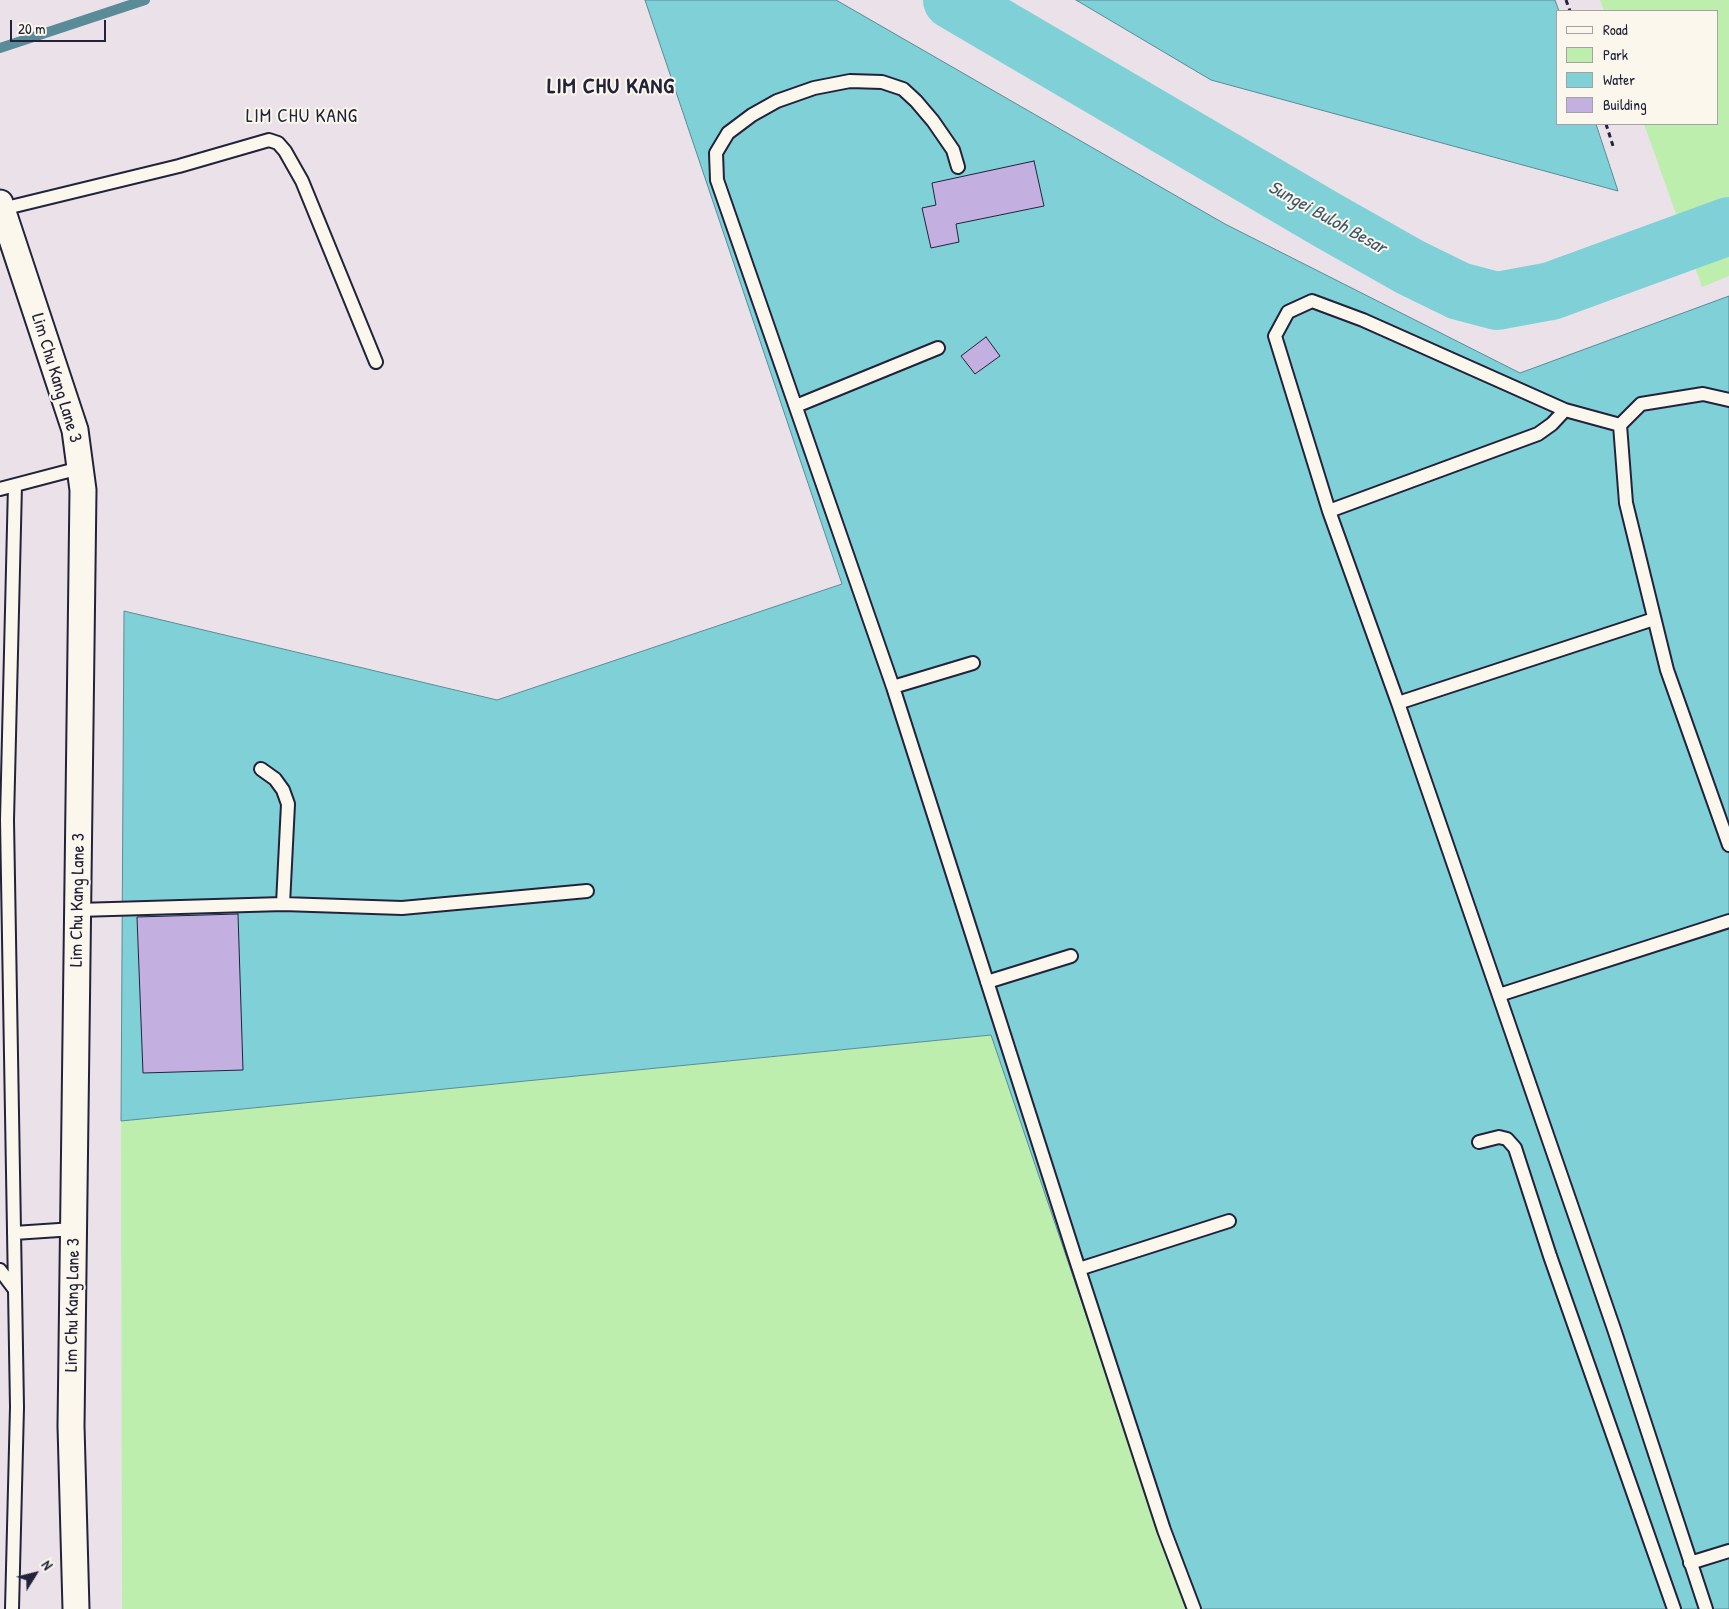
<!DOCTYPE html>
<html>
<head>
<meta charset="utf-8">
<style>
	body { margin:0 }
	#map { position:relative; width:1729px; height:1609px; overflow:hidden; background:#eae2e8; font-family:"Patrick Hand",sans-serif }
	canvas { display:block }
	.legend { position:absolute; left:1556px; top:10px; width:162px; height:115px; box-sizing:border-box; background:#fbf7ec; border:1px solid #a4a2a5; margin:0; padding:6px 9px; list-style:none; font-size:15px; color:#22223b }
	.legend li { display:flex; align-items:center; gap:10px; height:25px }
	.legend b { width:25px; border:1px solid #a4a2a5 }
	.north { position:absolute; left:10px; top:1549px; width:50px; height:50px; -webkit-text-stroke:4px #fbf7ec; paint-order:stroke; rotate:54deg; font-size:14px; font-weight:700; line-height:20px; text-align:center; color:#22223b }
	.north::after { content:''; display:block; margin:auto; width:18px; height:22px; background:#22223b; clip-path:polygon(50% 0,100% 100%,50% 72%,0 100%) }
	.scale { position:absolute; left:10px; top:20px; width:96px; height:22px; box-sizing:border-box; border:2px solid #22223b; border-top:0; padding-left:6px; font-size:15px; line-height:18px; white-space:nowrap; color:#22223b; -webkit-text-stroke:4px #fbf7ec; paint-order:stroke }
</style>
</head>
<body>
<div id="map">
<canvas width="1729" height="1609"></canvas>
<ul class="legend">
<li><b style="height:6px;background:#fbf7ec"></b>Road</li>
<li><b style="height:14px;background:#bdeeae"></b>Park</li>
<li><b style="height:14px;background:#7fd1d7"></b>Water</li>
<li><b style="height:14px;background:#c3b0e0"></b>Building</li>
</ul>
<div class="north">N</div>
<div class="scale">20 m</div>
</div>
<script>
const ctx = document.querySelector('canvas').getContext('2d');
ctx.lineJoin = 'round';
function fill(path, color) { ctx.fillStyle = color; ctx.fill(path, 'evenodd'); }
const poly = rows => new Path2D(rows.map(r => 'M' + r).join(''));
function trace(path, color, width, dash) { ctx.strokeStyle = color; ctx.lineWidth = width; ctx.lineCap = dash ? 'butt' : 'round'; ctx.setLineDash(dash || []); ctx.stroke(path); }
function label(font, color, halo, rows, align = 'center') {
  ctx.font = font + ' "Patrick Hand",sans-serif'; ctx.lineWidth = 4; ctx.setLineDash([]); ctx.textBaseline = 'middle'; ctx.strokeStyle = halo; ctx.fillStyle = color; for (const [text, x, y, turn = 0] of rows) {
    ctx.save(); ctx.translate(x, y); ctx.rotate((+turn || 0) * Math.PI / 180); ctx.textAlign = isNaN(turn) ? turn : align; if (halo) ctx.strokeText(text, 0, 0); ctx.fillText(text, 0, 0); ctx.restore();
  }
}
const green = poly([
	[1600,0,1729,0,1729,276,1702,287,1644,124,1718,124,1718,11,1604,11],
	[991,1035,1186,1609,122,1609,121,1121]
]);
const water = poly([
	[645,0,836,0,1225,224,1520,373,1729,296,1729,1609,1186,1609,991,1035,121,1121,124,611,497,700,842,584,645,0],
	[1076,0,1555,0,1559,11,1558,124,1596,124,1618,191,1211,80,1076,0]
]);
const stream = poly([
	[0,48,145,0]
]);
const river = poly([
	[952,0,1327,220,1410,267,1459,291,1497,301,1551,291,1729,226]
]);
const building = poly([
	[1034,161,1044,206,956,224,959,242,931,248,922,208,936,205,932,183,1034,161],
	[986,337,1000,356,975,374,961,356,986,337],
	[238,914,243,1070,143,1073,137,917,238,914]
]);
const path = poly([
	[1566,0,1570,11],
	[1606,124,1613,146]
]);
const lane = poly([
	[958,167,953,150,933,121,916,101,903,89,882,82,850,81,814,88,777,101,752,115,728,133,716,153,717,180,893,687,1075,1257,1164,1530,1194,1609],
	[2,209,179,166,269,140,278,143,285,151,302,181,376,362],
	[1729,400,1703,394,1641,404,1620,425,1626,503,1667,670,1729,845],
	[796,406,938,348],
	[0,489,80,468],
	[1329,511,1538,434,1552,424,1565,410],
	[1654,619,1398,703,1614,1329,1706,1609],
	[893,687,973,663],
	[1398,703,1329,511,1275,336,1288,312,1312,301,1363,320,1565,410,1620,425],
	[261,769,275,779,283,790,288,804,283,904],
	[78,910,283,904,402,908,587,891],
	[987,982,1071,956],
	[1499,995,1729,921],
	[1479,1142,1499,1137,1507,1139,1515,1148,1550,1256,1674,1609],
	[14,1233,74,1229],
	[1079,1269,1229,1221],
	[0,1270,15,1290],
	[1690,1563,1729,1551],
	[12,1609,17,1407,7,820,15,485]
]);
const street = poly([
	[0,203,75,430,83,490,71,1426,76,1609]
]);
const streetNames = [
	["Lim Chu Kang Lane 3",56,378,73],
	["Lim Chu Kang Lane 3",78,900,-89],
	["Lim Chu Kang Lane 3",73,1305,-89]
];
const neighbourhoodNames = [
	["LIM CHU KANG",302,117]
];
const waterNames = [
	["Sungei Buloh Besar",1327,218,29]
];
const districtNames = [
	["LIM CHU KANG",611,87]
];
fill(green, '#bdeeae');
fill(water, '#7fd1d7');
trace(water, '#5a8b99', 1);
trace(stream, '#5a8b99', 10);
trace(river, '#7fd1d7', 58);
fill(building, '#c3b0e0');
trace(building, '#22223b', 1);
trace(lane, '#22223b', 16);
trace(street, '#22223b', 29);
trace(path, '#22223b', 3, [5, 4]);
trace(lane, '#fbf7ec', 12);
trace(street, '#fbf7ec', 25);
label('18px', '#22223b', '#fbf7ec', streetNames);
ctx.letterSpacing = '1px';
label('19px', '#22223b', '#fbf7ec', neighbourhoodNames);
ctx.letterSpacing = '0px';
label('italic 19px', '#3e576a', '#fbf7ec', waterNames);
ctx.letterSpacing = '1px';
label('bold 22px', '#22223b', '#fbf7ec', districtNames);
ctx.letterSpacing = '0px';
</script>
</body>
</html>
